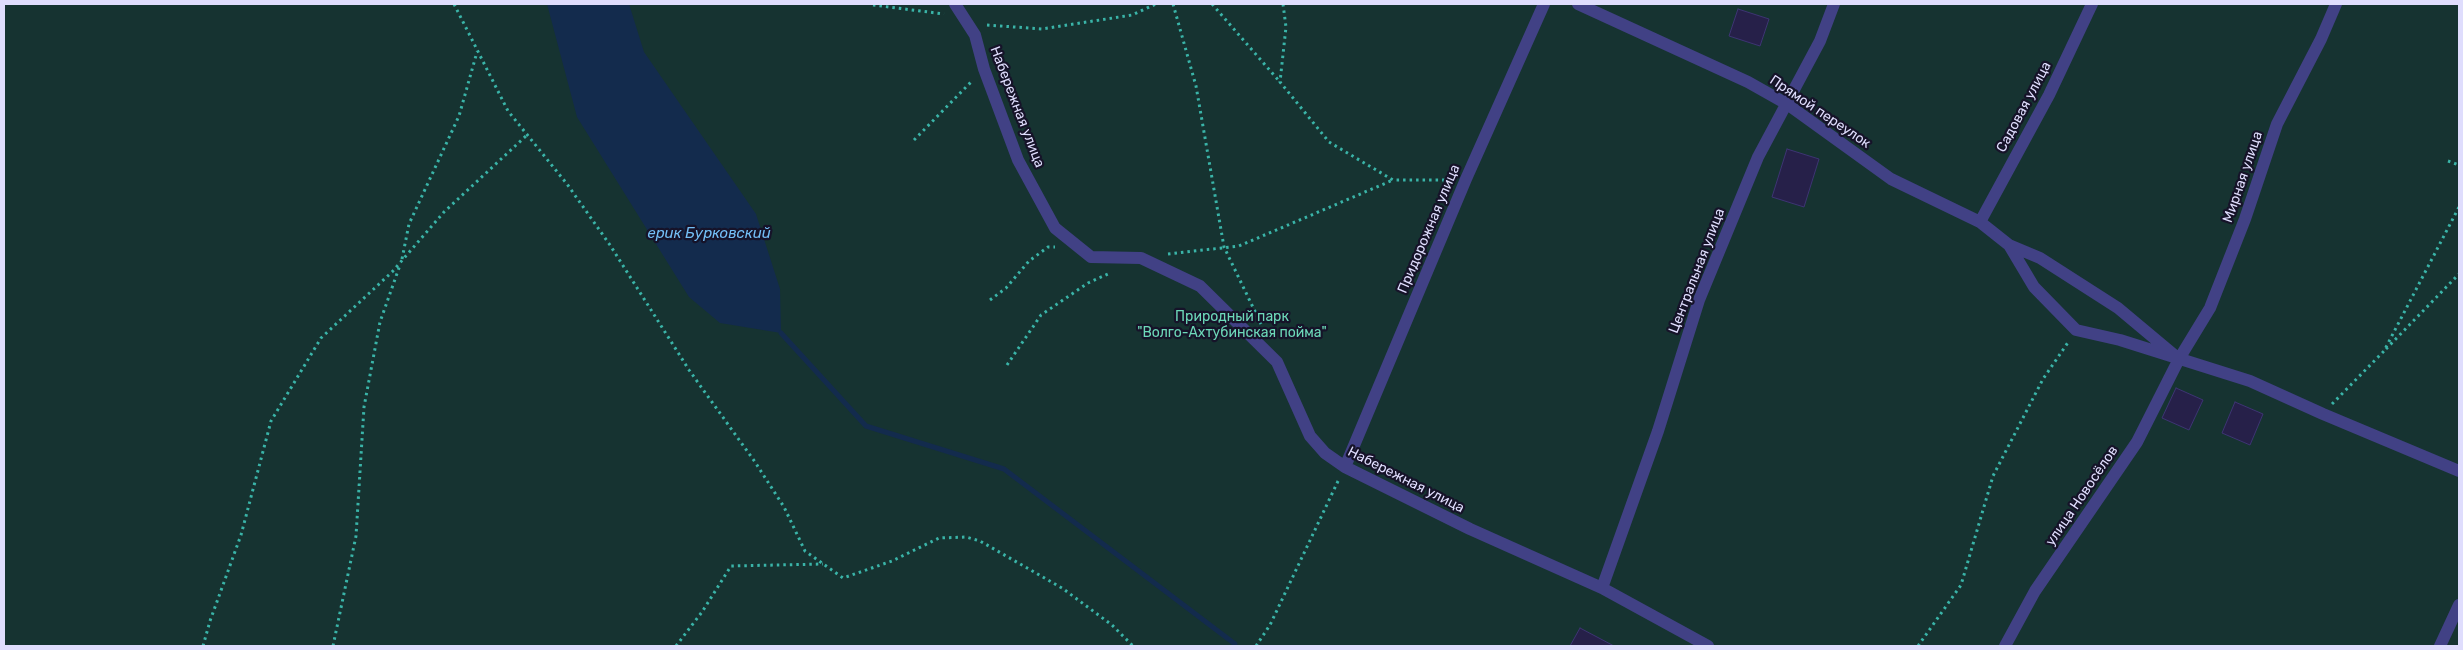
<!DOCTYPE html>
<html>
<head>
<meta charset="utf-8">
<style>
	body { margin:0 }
	#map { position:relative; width:2463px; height:650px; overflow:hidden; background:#161329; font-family:Rubik,sans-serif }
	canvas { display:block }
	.frame { position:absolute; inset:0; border:5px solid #dfddfd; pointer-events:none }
</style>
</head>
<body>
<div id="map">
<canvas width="2463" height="650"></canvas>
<div class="frame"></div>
</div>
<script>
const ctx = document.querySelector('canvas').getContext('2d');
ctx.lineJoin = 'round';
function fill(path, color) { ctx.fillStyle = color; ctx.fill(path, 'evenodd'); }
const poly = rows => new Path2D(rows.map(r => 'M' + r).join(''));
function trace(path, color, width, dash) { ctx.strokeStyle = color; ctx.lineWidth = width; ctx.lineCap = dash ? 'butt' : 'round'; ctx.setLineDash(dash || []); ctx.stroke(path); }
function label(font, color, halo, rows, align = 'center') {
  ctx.font = font + ' Rubik,sans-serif'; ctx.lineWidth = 4.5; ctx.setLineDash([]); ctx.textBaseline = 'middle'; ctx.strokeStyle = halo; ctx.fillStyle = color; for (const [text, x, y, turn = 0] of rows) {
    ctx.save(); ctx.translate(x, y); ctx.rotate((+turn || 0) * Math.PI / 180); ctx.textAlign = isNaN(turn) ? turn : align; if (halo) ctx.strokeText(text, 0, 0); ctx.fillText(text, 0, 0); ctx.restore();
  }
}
const green = poly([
	[4,4,2459,4,2459,646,4,646]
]);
const water = poly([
	[547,4,629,4,644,52,756,214,780,289,781,333,720,323,689,297,577,117]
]);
const stream = poly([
	[781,333,866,426,1004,469,1235,644]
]);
const building = poly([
	[1738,9,1769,19,1760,46,1729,36,1738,9],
	[1787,149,1819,159,1804,207,1772,197,1787,149],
	[2176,388,2203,400,2189,430,2162,418,2176,388],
	[2235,402,2263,414,2250,445,2222,433,2235,402],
	[1580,628,1614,646,1570,646,1580,628]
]);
const path = poly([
	[454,4,508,111,567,184,610,245,689,370,755,462,784,507,805,551,843,578,892,561,939,538,966,537,980,541,1062,588,1112,625,1133,646],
	[1173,4,1196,86,1224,247,1261,324],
	[1212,4,1280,82],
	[1283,4,1286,27,1280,82,1329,142,1393,180,1452,180],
	[873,5,944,14],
	[987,25,1042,29,1132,15,1156,4],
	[914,140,973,80],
	[2448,161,2459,165],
	[1168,254,1239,246,1393,180],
	[402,259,409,224,459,116,477,52],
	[990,300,1006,288,1029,261,1048,247,1055,247],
	[2386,349,2459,274],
	[1007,365,1041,315,1088,283,1110,273],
	[2332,404,2384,351,2459,207],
	[203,646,210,621,241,535,271,421,321,338,392,272,444,212,527,135],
	[333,646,356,536,364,407,380,322,400,265],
	[676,646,702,612,731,566,823,564],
	[1256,646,1270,625,1339,479],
	[1918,646,1961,585,1993,476,2043,379,2069,341]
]);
const minor = poly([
	[955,4,975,35,984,69,1018,160,1055,228,1091,257,1141,258,1200,286,1277,362,1310,436,1325,453,1345,467,1470,529,1602,588,1708,646],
	[1578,4,1748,82,1787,104,1891,179,1980,222,2009,245,2034,287,2076,330,2120,340,2250,381,2323,414,2459,471],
	[1980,222,2049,95,2092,4],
	[2009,245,2040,258,2118,308,2173,354],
	[1345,467,1466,179,1544,4],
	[1602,588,1658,431,1699,300,1758,157,1820,41,1834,4],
	[2005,646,2035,591,2137,442,2179,359,2210,308,2245,219,2277,124,2321,39,2336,4],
	[2440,646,2459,605]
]);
const streetNames = [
	["Набережная улица",1017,107,69],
	["Садовая улица",2024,107,-62],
	["Прямой переулок",1820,112,34],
	["Мирная улица",2243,177,-71],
	["Придорожная улица",1429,229,-67],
	["Центральная улица",1697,271,-69],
	["Набережная улица",1406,480,27],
	["улица Новосёлов",2082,496,-56]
];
const parkNames = [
	["Природный парк",1232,317],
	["\"Волго-Ахтубинская пойма\"",1232,333]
];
const waterNames = [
	["ерик Бурковский",709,234]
];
fill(green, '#163331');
fill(water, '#132b4d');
trace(stream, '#132b4d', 5);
fill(building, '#262049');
trace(building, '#3d3473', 1);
trace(path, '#3ab4a8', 3, [2.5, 4]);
trace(minor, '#414185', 12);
label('14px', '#dfddfd', '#161329', streetNames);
label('14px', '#6dd9b9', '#161329', parkNames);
label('italic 15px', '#73bef5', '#161329', waterNames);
</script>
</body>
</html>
